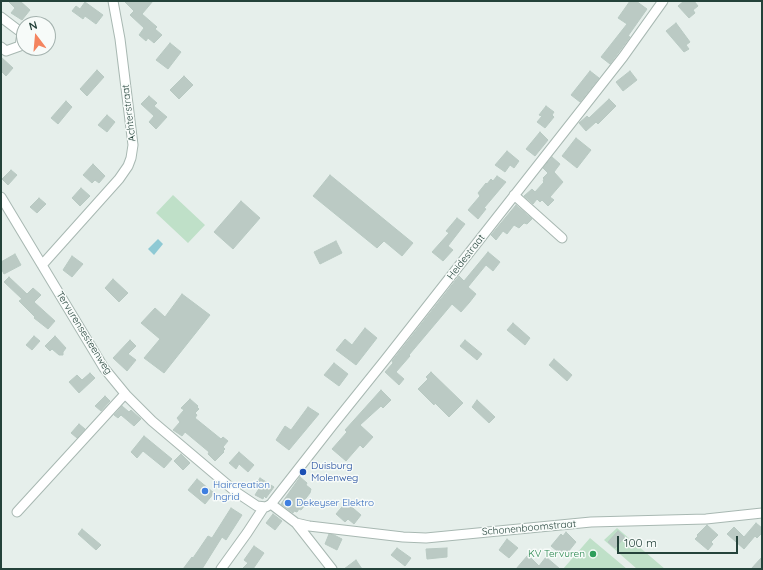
<!DOCTYPE html>
<html>
<head>
<meta charset="utf-8">
<style>
	body { margin:0 }
	#map { position:relative; width:763px; height:570px; overflow:hidden; background:#e6efeb; font-family:Quicksand,sans-serif }
	canvas { display:block }
	.frame { position:absolute; inset:0; border:2px solid #24423a; pointer-events:none }
	.north { position:absolute; left:16px; top:16px; width:40px; height:40px; box-sizing:border-box; background:#f7fbf9; border:1px solid #a3b1ad; border-radius:50%; rotate:344deg; font-size:11px; font-weight:700; line-height:16px; text-align:center; color:#24423a }
	.north::after { content:''; display:block; margin:auto; width:14px; height:18px; background:#f4845f; clip-path:polygon(50% 0,100% 100%,50% 72%,0 100%) }
	.scale { position:absolute; left:617px; top:536px; width:121px; height:18px; box-sizing:border-box; border:2px solid #24423a; border-top:0; padding-left:5px; font-size:12px; line-height:14px; white-space:nowrap; color:#24423a; -webkit-text-stroke:3px #f7fbf9; paint-order:stroke }
</style>
</head>
<body>
<div id="map">
<canvas width="763" height="570"></canvas>
<div class="frame"></div>
<div class="north">N</div>
<div class="scale">100 m</div>
</div>
<script>
const ctx = document.querySelector('canvas').getContext('2d');
ctx.lineJoin = 'round';
function fill(path, color) { ctx.fillStyle = color; ctx.fill(path, 'evenodd'); }
const poly = rows => new Path2D(rows.map(r => 'M' + r).join(''));
function trace(path, color, width, dash) { ctx.strokeStyle = color; ctx.lineWidth = width; ctx.lineCap = dash ? 'butt' : 'round'; ctx.setLineDash(dash || []); ctx.stroke(path); }
function label(font, color, halo, rows, align = 'center') {
  ctx.font = font + ' Quicksand,sans-serif'; ctx.lineWidth = 3; ctx.setLineDash([]); ctx.textBaseline = 'middle'; ctx.strokeStyle = halo; ctx.fillStyle = color; for (const [text, x, y, turn = 0] of rows) {
    ctx.save(); ctx.translate(x, y); ctx.rotate((+turn || 0) * Math.PI / 180); ctx.textAlign = isNaN(turn) ? turn : align; if (halo) ctx.strokeText(text, 0, 0); ctx.fillText(text, 0, 0); ctx.restore();
  }
}
const green = poly([
	[173,195,205,225,188,243,156,213],
	[617,528,665,569,637,569,604,540],
	[590,538,627,569,563,569]
]);
const water = poly([
	[158,239,163,244,154,255,148,249]
]);
const building = poly([
	[8,1,20,1,30,10,22,20,11,13,15,8,8,1],
	[124,1,153,1,142,14,157,27,155,29,162,35,154,43,148,38,146,41,139,35,144,28,130,15,134,11,124,1],
	[630,1,636,1,647,9,628,36,630,37,610,64,601,57,627,24,618,18,630,1],
	[684,1,694,1,698,6,693,10,695,13,689,18,678,6,684,1],
	[85,2,103,15,96,24,85,16,83,19,72,11,76,6,80,9,85,2],
	[676,23,690,42,686,45,689,49,684,52,666,31,676,23],
	[170,43,181,52,168,69,156,60,170,43],
	[1,57,13,68,6,76,1,71,1,57],
	[97,70,104,77,87,96,80,89,97,70],
	[590,71,599,78,580,102,571,95,590,71],
	[630,71,637,80,623,91,616,82,630,71],
	[184,76,193,85,179,99,170,90,184,76],
	[149,96,157,103,154,106,167,117,156,129,149,122,154,116,141,104,149,96],
	[609,99,616,106,598,124,596,122,586,131,579,123,587,116,589,118,609,99],
	[66,101,72,107,58,124,51,118,66,101],
	[546,106,554,112,552,115,554,117,545,128,537,122,542,116,539,115,546,106],
	[107,115,115,122,107,132,98,125,107,115],
	[540,132,548,140,535,156,526,149,540,132],
	[576,138,591,150,577,168,562,156,576,138],
	[507,151,519,161,514,168,510,165,505,172,495,165,507,151],
	[552,157,560,164,554,172,563,182,550,197,554,200,548,206,542,200,540,202,537,199,533,204,524,196,532,189,535,192,544,182,543,181,544,179,543,178,548,173,543,168,552,157],
	[93,164,105,176,99,183,95,180,92,183,83,175,93,164],
	[11,170,17,175,8,185,2,179,11,170],
	[330,175,413,243,402,256,384,241,377,248,313,196,330,175],
	[497,176,506,182,484,208,486,209,478,219,468,210,480,196,478,193,486,183,487,184,491,179,493,181,497,176],
	[81,188,90,196,80,206,72,198,81,188],
	[39,198,46,204,37,213,30,207,39,198],
	[241,201,260,218,233,249,214,232,241,201],
	[516,205,532,219,527,224,524,223,519,228,514,225,507,234,503,231,496,240,491,235,516,205],
	[457,218,465,224,448,246,453,250,443,261,432,252,449,233,446,231,457,218],
	[336,241,342,253,320,264,314,252,336,241],
	[488,252,500,262,493,271,486,265,468,287,476,294,469,303,461,312,452,304,409,355,410,356,396,372,404,379,399,385,385,372,393,363,392,361,459,276,464,281,488,252],
	[15,254,21,265,4,274,1,268,1,262,15,254],
	[72,256,83,264,72,277,63,270,72,256],
	[9,277,27,294,33,288,41,295,34,302,55,321,48,329,34,318,35,317,19,301,22,299,4,282,9,277],
	[113,279,128,293,119,302,105,288,113,279],
	[182,294,210,315,164,373,144,358,160,339,141,323,155,308,165,317,182,294],
	[513,323,530,338,525,345,507,330,513,323],
	[365,328,377,338,356,365,336,350,345,339,352,345,365,328],
	[34,336,40,341,32,350,26,345,34,336],
	[55,336,66,348,63,352,63,355,59,355,52,349,50,351,45,346,55,336],
	[130,340,136,346,128,354,136,360,127,371,113,358,130,340],
	[465,340,482,354,477,360,460,346,465,340],
	[554,359,572,375,567,381,549,365,554,359],
	[334,363,348,374,339,386,324,375,334,363],
	[431,372,463,403,449,417,435,403,434,405,418,389,428,379,426,377,431,372],
	[90,373,95,378,79,393,69,382,77,375,82,380,90,373],
	[381,390,391,400,383,408,381,406,360,425,373,437,363,448,360,445,346,461,332,449,347,432,345,430,381,390],
	[105,396,110,401,101,411,95,406,105,396],
	[190,399,198,406,197,407,199,409,195,413,197,415,195,418,221,439,223,437,228,441,223,447,225,449,223,451,224,452,215,461,208,454,209,452,185,432,182,436,173,430,180,422,177,418,184,410,181,408,190,399],
	[477,400,495,417,489,423,472,407,477,400],
	[122,406,129,412,131,410,141,419,134,426,121,415,118,418,114,415,122,406],
	[308,407,319,414,289,450,276,440,285,426,291,430,308,407],
	[79,424,85,429,77,438,71,433,79,424],
	[144,436,172,459,164,468,143,451,137,458,131,452,144,436],
	[239,452,254,465,248,472,239,464,236,469,229,463,239,452],
	[181,454,190,463,183,470,174,461,181,454],
	[300,477,307,483,306,485,311,489,310,493,303,502,305,505,301,510,299,509,297,512,294,511,293,513,281,504,300,477],
	[260,478,274,487,266,498,264,496,263,499,255,495,260,487,256,484,260,478],
	[197,479,214,493,205,504,188,490,197,479],
	[346,502,361,515,354,524,348,519,345,522,336,514,346,502],
	[231,508,242,515,226,540,222,537,202,569,183,569,192,557,193,558,208,536,212,538,231,508],
	[273,514,282,521,275,530,266,523,273,514],
	[756,523,762,528,762,533,757,538,755,536,744,549,727,534,734,527,744,537,756,523],
	[707,525,718,535,711,542,713,544,708,550,695,539,698,536,697,535,707,525],
	[82,529,101,545,96,550,78,534,82,529],
	[618,531,625,537,615,548,608,542,618,531],
	[566,532,576,542,564,557,551,546,561,534,563,536,566,532],
	[329,534,334,535,342,539,337,550,325,544,329,534],
	[507,539,518,548,509,558,499,550,507,539],
	[254,546,264,553,253,569,242,569,248,563,244,560,254,546],
	[397,548,411,558,405,566,391,555,397,548],
	[447,548,447,557,427,559,426,549,447,548],
	[528,555,539,566,546,557,560,569,516,569,528,555],
	[762,557,762,569,751,569,762,557],
	[356,560,362,569,344,569,356,560]
]);
const minor = poly([
	[1,17,22,33,20,46,6,51,1,47],
	[514,195,562,238],
	[1,197,104,368,127,396,152,421,236,492,257,506,266,507,271,504,278,495,332,426,385,360,623,57,663,1],
	[42,265,119,179,128,166,131,158,133,145,132,137,120,39,113,1],
	[271,504,296,523,332,569],
	[17,512,125,394],
	[296,523,309,526,403,537,426,538,591,522,706,519,762,513],
	[221,569,247,533,264,507]
]);
const markers = [
	[303,472,4,"#1a4fb4"],
	[205,491,4,"#3f7fe0"],
	[288,503,4,"#3f7fe0"],
	[593,554,4,"#2e9e5b"]
];
const streetNames = [
	["Achterstraat",129,113,-97],
	["Heidestraat",466,257,-52],
	["Tervurensesteenweg",84,333,58],
	["Schonenboomstraat",529,528,-5]
];
const transitNames = [
	["Duisburg",311,466],
	["Molenweg",311,478]
];
const shopNames = [
	["Haircreation",213,485],
	["Ingrid",213,497],
	["Dekeyser Elektro",296,503]
];
const leisureNames = [
	["KV Tervuren",585,554]
];
fill(green, '#bfe0c8');
fill(water, '#8ec9d4');
fill(building, '#bbcac4');
trace(building, '#b8c9c2', 1);
trace(minor, '#a8b8b2', 11);
trace(minor, '#fff', 9);
for (const [x, y, r, color] of markers) { const dot = new Path2D(); dot.arc(x, y, r, 0, 2 * Math.PI); ctx.fillStyle = color; ctx.fill(dot); trace(dot, '#f7fbf9', 1.5); }
label('10px', '#24423a', '#f7fbf9', streetNames);
label('10px', '#164399', '#f7fbf9', transitNames, 'left');
label('10px', '#366cbe', '#f7fbf9', shopNames, 'left');
label('10px', '#27864d', '#f7fbf9', leisureNames, 'right');
</script>
</body>
</html>
